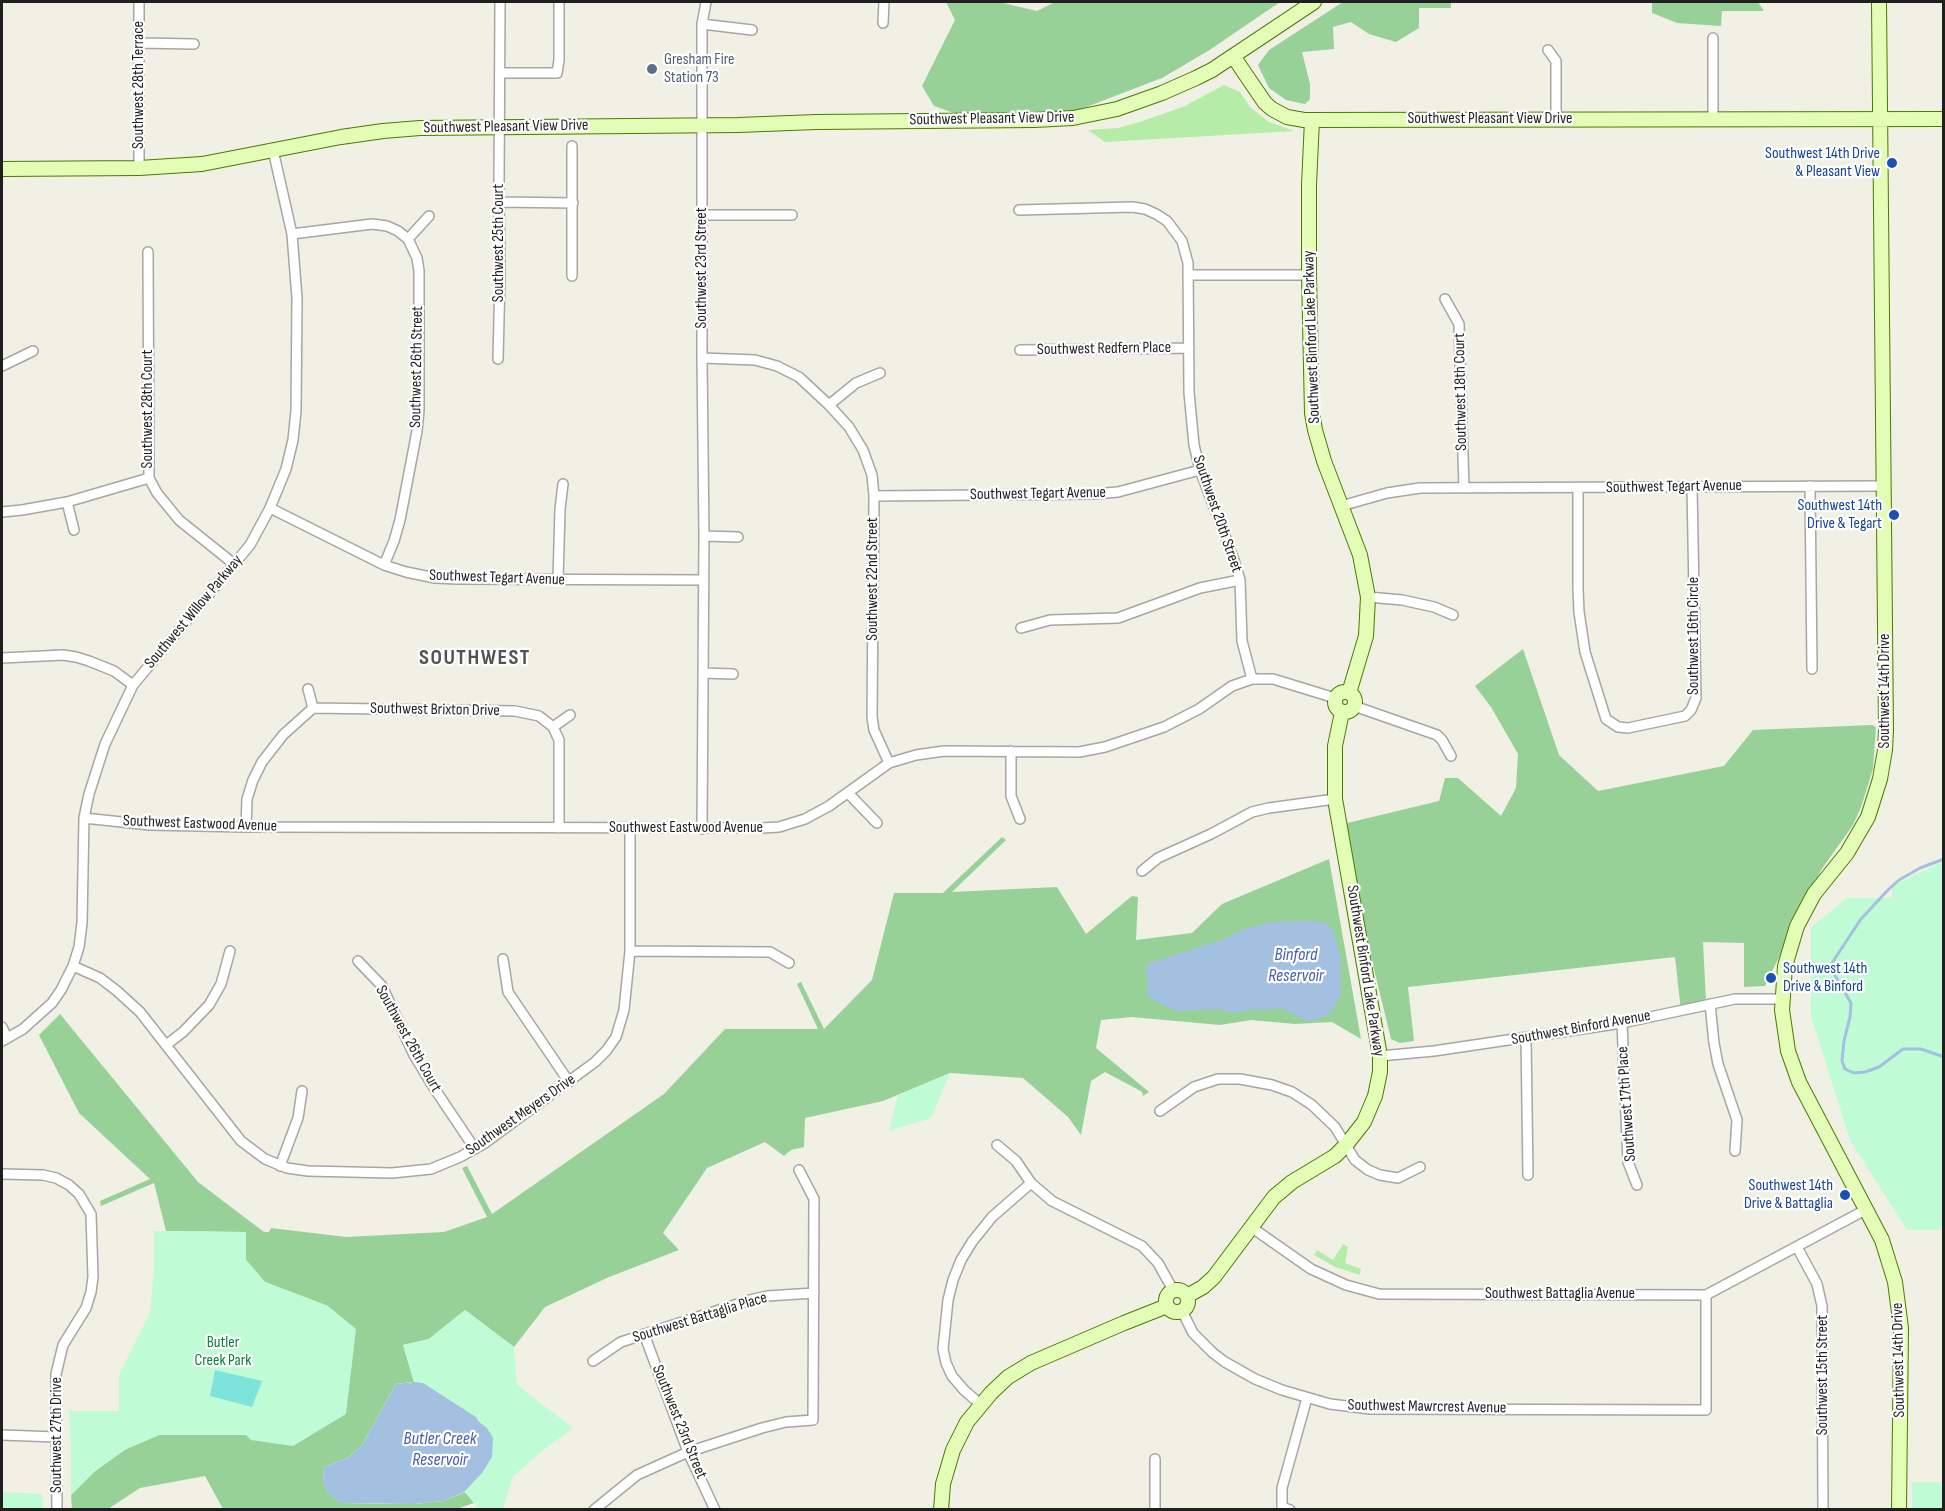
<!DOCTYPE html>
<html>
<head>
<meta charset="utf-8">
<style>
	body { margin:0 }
	#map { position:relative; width:1945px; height:1511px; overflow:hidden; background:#f0f0e4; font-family:"Sofia Sans Condensed",sans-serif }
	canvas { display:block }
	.frame { position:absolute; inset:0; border:3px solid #1f1f1f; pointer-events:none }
</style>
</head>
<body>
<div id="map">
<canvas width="1945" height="1511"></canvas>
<div class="frame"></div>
</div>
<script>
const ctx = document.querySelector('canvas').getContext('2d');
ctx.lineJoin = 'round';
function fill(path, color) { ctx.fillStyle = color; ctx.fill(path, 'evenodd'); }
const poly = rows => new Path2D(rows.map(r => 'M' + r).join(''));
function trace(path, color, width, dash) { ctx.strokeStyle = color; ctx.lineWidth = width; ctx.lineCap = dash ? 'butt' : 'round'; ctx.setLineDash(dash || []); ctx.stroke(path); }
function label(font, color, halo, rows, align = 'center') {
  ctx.font = font + ' "Sofia Sans Condensed",sans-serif'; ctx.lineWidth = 4.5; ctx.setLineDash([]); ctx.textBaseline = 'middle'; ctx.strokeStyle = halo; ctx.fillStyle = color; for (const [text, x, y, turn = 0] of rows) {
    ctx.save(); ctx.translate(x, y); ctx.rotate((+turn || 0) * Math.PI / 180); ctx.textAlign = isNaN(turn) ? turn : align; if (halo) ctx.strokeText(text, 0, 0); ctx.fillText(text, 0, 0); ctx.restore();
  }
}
const grass = poly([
	[1224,85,1240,92,1250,107,1269,122,1294,131,1105,142,1088,130,1118,128,1140,122,1185,106],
	[1343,1244,1348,1247,1345,1263,1361,1269,1360,1275,1335,1267,1314,1255,1317,1250,1333,1260]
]);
const forest = poly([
	[946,2,999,2,1037,11,1055,2,1280,2,1208,51,1162,78,1073,112,965,117,934,106,922,86,955,20],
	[1343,2,1451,2,1451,8,1419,8,1419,28,1396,42,1369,34,1351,22,1333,27,1334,49,1302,52,1310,84,1310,99,1305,104,1286,100,1269,88,1258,65,1269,50],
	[1650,2,1758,2,1764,11,1722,11,1721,26,1677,23,1652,13,1652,3],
	[1523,649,1559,755,1598,791,1724,766,1753,730,1872,725,1876,727,1873,769,1861,807,1853,825,1821,870,1765,986,1744,987,1744,943,1703,942,1706,1001,1681,1011,1675,957,1408,987,1414,1041,1400,1043,1391,1039,1339,825,1439,801,1445,778,1458,778,1501,816,1516,788,1518,754,1491,707,1475,686],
	[1002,837,1006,840,952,892,1057,887,1086,934,1132,896,1138,897,1136,940,1192,933,1222,904,1329,859,1361,1039,1332,1022,1295,1024,1251,1020,1220,1025,1132,1017,1101,1020,1096,1048,1149,1092,1143,1096,1142,1092,1135,1088,1105,1072,1091,1081,1081,1135,1068,1117,1023,1078,950,1073,883,1101,805,1118,804,1147,791,1150,784,1156,765,1142,707,1168,663,1233,679,1250,609,1277,545,1307,514,1347,465,1310,429,1339,403,1345,414,1382,396,1384,362,1445,348,1458,324,1467,341,1503,414,1504,443,1501,465,1492,474,1503,456,1509,223,1509,205,1476,140,1488,108,1509,72,1510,71,1495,95,1471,126,1449,159,1435,246,1435,328,1306,265,1282,246,1260,246,1232,166,1231,154,1183,101,1206,100,1201,150,1179,79,1113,39,1035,60,1014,198,1182,264,1232,269,1232,271,1228,346,1237,444,1232,487,1217,462,1168,467,1166,492,1214,664,1094,725,1029,818,1029,797,984,801,982,824,1029,872,980,894,893,943,893]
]);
const park = poly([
	[1943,862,1943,1230,1907,1230,1850,1140,1811,1016,1811,927,1847,898,1892,898,1892,886],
	[950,1073,931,1118,889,1131,898,1095],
	[154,1231,246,1232,246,1260,265,1282,328,1306,356,1329,346,1414,293,1446,251,1440,246,1435,159,1435,126,1449,95,1471,71,1495,71,1446,69,1411,119,1411,119,1375,150,1313,154,1267],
	[465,1310,514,1347,517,1385,573,1428,541,1452,513,1476,503,1509,479,1509,465,1492,443,1501,414,1504,341,1503,328,1493,323,1482,324,1467,348,1458,362,1445,396,1384,414,1382,403,1345,429,1339],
	[1912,1482,1943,1482,1943,1509,1912,1509],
	[2,1492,42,1494,43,1509,2,1509]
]);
const pitch = poly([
	[215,1370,262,1381,252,1407,210,1396]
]);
const water = poly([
	[1311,921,1325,923,1333,930,1340,954,1341,995,1330,1013,1322,1018,1306,1021,1279,1007,1271,1010,1254,1009,1234,1013,1217,1009,1175,1011,1148,997,1146,964,1227,938,1244,929,1272,922],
	[414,1382,423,1383,476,1417,478,1421,487,1428,493,1438,492,1457,482,1473,464,1492,443,1501,414,1504,341,1503,328,1493,323,1482,324,1467,348,1458,362,1445,396,1384]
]);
const stream = poly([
	[1944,859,1920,868,1899,880,1889,889,1861,919,1832,963,1833,972,1851,1003,1850,1017,1844,1041,1842,1061,1845,1069,1854,1073,1865,1072,1879,1067,1903,1049,1921,1049,1944,1057]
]);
const street = poly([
	[883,23,884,2],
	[702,24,752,30],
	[1713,38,1713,118],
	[140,43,194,44],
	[1548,50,1556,61,1556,119],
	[500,73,557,73,559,60,559,2],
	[572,146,572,276],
	[139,168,139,2],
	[500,202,573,203],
	[1019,210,1132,207,1145,209,1156,214,1167,221,1182,241,1188,263,1189,392,1194,445,1200,470,1234,560,1240,580,1242,641,1252,679],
	[702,215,792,215],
	[292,234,372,224,387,226,398,231,408,239,417,258,419,271,419,410,417,431,400,520,394,541,384,565],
	[408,239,429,216],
	[148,252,149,478,157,493,179,520,234,564],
	[1188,275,1309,275],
	[1445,299,1459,324,1464,488],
	[1020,350,1189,348],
	[702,358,755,360,777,366,799,377,829,405,849,427,863,450,872,475,874,496,872,717,874,730,889,763],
	[498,359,500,277,499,184,500,2],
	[2,366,33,351],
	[829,405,856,383,880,373],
	[1810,486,1812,669],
	[1578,489,1578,589,1579,612,1585,652,1606,719,1618,727,1628,728,1685,716,1691,710,1696,698,1692,487],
	[874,496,1094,494,1118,492,1200,470],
	[67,502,74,530],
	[1341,506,1387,493,1420,488,1884,486],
	[270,508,384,565,406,572,435,578,457,579,704,580],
	[2,512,22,510,67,502,149,478],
	[704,536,738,537],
	[558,580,560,509,563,484],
	[1368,597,1402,600,1434,607,1453,615],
	[1021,628,1050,620,1118,618,1200,588,1240,580],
	[2,658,63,655,76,657,89,661,114,671,133,685],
	[703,673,733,674],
	[308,689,313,708],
	[1354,706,1437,735,1442,740,1451,756],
	[553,727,570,715],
	[1011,751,1011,796,1020,819],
	[848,793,877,823],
	[84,818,150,825,246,827,762,828,779,827,805,819,829,806,889,763,916,755,944,751,1079,752,1105,747,1164,727,1199,709,1232,686,1252,679,1273,679,1335,698],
	[246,827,247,799,253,780,262,762,283,735,313,708,515,711,539,716,553,727,559,740,559,828],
	[702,829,704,536,702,358,702,24,706,2],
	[1142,871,1158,858,1211,834,1252,812,1269,808,1335,799],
	[630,951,770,952,789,963],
	[503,959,508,992,569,1082],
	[358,961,382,986,414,1055,434,1088,475,1149],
	[73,966,100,978,117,991,140,1012,241,1141,265,1159,287,1168,308,1171,392,1173,431,1169,460,1157,485,1143,595,1062,606,1051,616,1037,624,1010,630,951,630,828],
	[1710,1004,1714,1043,1718,1064,1737,1120,1735,1151],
	[1622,1023,1628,1162,1637,1185],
	[2,1027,7,1038],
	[1526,1038,1528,1175],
	[2,1041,23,1029,52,1003,61,990,73,966,79,947,82,923,84,818,89,794,105,744,133,685,250,545,270,508,286,469,293,440,296,411,297,298,292,234,273,150],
	[166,1045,183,1032,209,1005,221,984,230,951],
	[1380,1056,1434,1051,1622,1023,1735,999,1782,999],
	[1160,1111,1194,1087,1218,1079,1240,1079,1272,1085,1292,1092,1312,1105,1335,1127,1355,1160,1368,1170,1380,1175,1398,1178,1420,1167],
	[997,1145,1016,1161,1031,1183,1052,1201,1142,1246,1158,1263,1173,1290],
	[280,1166,298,1118,302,1091],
	[2,1174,43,1175,56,1178,69,1185,79,1194,91,1214,93,1277,91,1292,86,1308,63,1345,56,1374,57,1510],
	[1251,1227,1311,1269,1346,1285,1379,1294,1706,1295,1867,1209],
	[1797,1247,1817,1284,1822,1306,1823,1510],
	[1182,1311,1193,1333,1213,1353,1225,1362,1255,1379,1282,1390,1330,1404,1370,1409,1706,1410,1706,1295],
	[644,1334,688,1452,715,1510],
	[593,1361,621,1342,750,1300,767,1296,814,1293],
	[980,1404,964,1390,952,1376,946,1363,943,1349,948,1300,953,1280,961,1260,972,1242,992,1217,1031,1183],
	[2,1435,56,1437],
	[1155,1459,1155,1510],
	[594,1510,637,1475,688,1452,762,1428,786,1422,813,1420,814,1199,799,1170],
	[1290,1510,1282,1507,1282,1488,1307,1398]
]);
const secondary = poly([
	[1879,2,1886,730,1885,750,1880,779,1868,817,1847,853,1814,894,1797,926,1785,966,1782,1010,1788,1051,1799,1082,1882,1240,1895,1282,1901,1328,1899,1510],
	[1233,56,1265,103,1272,109,1287,117,1304,120,1944,119],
	[1312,120,1309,185,1309,275,1312,413,1315,430,1324,461,1360,555,1368,597,1366,636,1349,693],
	[2,169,139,168,202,164,341,137,383,131,420,128,738,125,816,122,1034,120,1073,118,1117,109,1162,93,1196,78,1212,70,1314,2],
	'1335 702a10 10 0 1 1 20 0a10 10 0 1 1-20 0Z',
	'1166 1301a11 11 0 1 1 22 0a11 11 0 1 1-22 0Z',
	[1187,1296,1203,1287,1214,1277,1274,1197,1292,1182,1335,1156,1346,1145,1364,1122,1375,1096,1380,1072,1380,1056,1335,799,1335,746,1342,712],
	[941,1510,943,1484,953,1450,967,1422,991,1393,1008,1377,1031,1363,1124,1323,1167,1306]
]);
const markers = [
	[652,69,6,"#5c6f8a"],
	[1892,163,6,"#1a4fb4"],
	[1894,515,6,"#1a4fb4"],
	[1771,978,6,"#1a4fb4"],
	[1845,1195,6,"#1a4fb4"]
];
const serviceNames = [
	["Gresham Fire",664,60],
	["Station 73",664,78]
];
const streetNames = [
	["Southwest 28th Terrace",139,85,-90],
	["Southwest Pleasant View Drive",992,119,-1],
	["Southwest Pleasant View Drive",1490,119],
	["Southwest Pleasant View Drive",506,127,-1],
	["Southwest 25th Court",499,243,-90],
	["Southwest 23rd Street",702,268,-90],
	["Southwest Binford Lake Parkway",1312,337,-92],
	["Southwest Redfern Place",1104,349,-1],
	["Southwest 26th Street",417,367,-89],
	["Southwest 18th Court",1461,392,-91],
	["Southwest 28th Court",148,409,-90],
	["Southwest Tegart Avenue",1674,487,-1],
	["Southwest Tegart Avenue",1038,494,-1],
	["Southwest 20th Street",1217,514,71],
	["Southwest Tegart Avenue",497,578,2],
	["Southwest 22nd Street",873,579,-90],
	["Southwest Willow Parkway",194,612,-50],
	["Southwest 16th Circle",1694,636,-90],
	["Southwest 14th Drive",1885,691,-90],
	["Southwest Brixton Drive",435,710,1],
	["Southwest Eastwood Avenue",200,824,2],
	["Southwest Eastwood Avenue",686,828],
	["Southwest Binford Lake Parkway",1365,971,81],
	["Southwest Binford Avenue",1581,1028,-10],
	["Southwest 26th Court",408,1039,61],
	["Southwest 17th Place",1627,1104,-94],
	["Southwest Meyers Drive",521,1115,-35],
	["Southwest Battaglia Avenue",1560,1294],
	["Southwest Battaglia Place",700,1318,-17],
	["Southwest 14th Drive",1899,1360,-91],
	["Southwest 15th Street",1823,1375,-90],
	["Southwest Mawrcrest Avenue",1427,1407,1],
	["Southwest 23rd Street",679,1422,68],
	["Southwest 27th Drive",57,1435,-90]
];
const transitNames = [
	["Southwest 14th Drive",1880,154],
	["& Pleasant View",1880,172],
	["Southwest 14th",1882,506],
	["Drive & Tegart",1882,524],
	["Southwest 14th",1783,969,"left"],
	["Drive & Binford",1783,987,"left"],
	["Southwest 14th",1833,1186],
	["Drive & Battaglia",1833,1204]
];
const parkNames = [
	["Butler",223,1343],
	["Creek Park",223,1361]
];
const waterNames = [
	["Binford",1296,955],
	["Reservoir",1296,976],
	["Butler Creek",440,1439],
	["Reservoir",440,1460]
];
const districtNames = [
	["SOUTHWEST",475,658]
];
fill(grass, '#b5eda8');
fill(forest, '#97d197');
fill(park, '#bffcd6');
fill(pitch, '#7ee3da');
fill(water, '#a3c0e0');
trace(stream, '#a3c0e0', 3);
trace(street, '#a6a6a6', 12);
trace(secondary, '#497b00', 16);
trace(street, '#fff', 9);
trace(secondary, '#e4fdb6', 14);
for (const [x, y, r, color] of markers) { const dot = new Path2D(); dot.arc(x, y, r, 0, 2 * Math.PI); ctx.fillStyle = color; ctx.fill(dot); trace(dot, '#fff', 2); }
label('16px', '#4e5e75', '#fff', serviceNames, 'left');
label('16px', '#1f1f1f', '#fff', streetNames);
label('16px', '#164399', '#fff', transitNames, 'right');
label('16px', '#068336', '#fff', parkNames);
label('italic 18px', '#465cb3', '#fff', waterNames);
ctx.letterSpacing = '1.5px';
label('bold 22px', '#525252', '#fff', districtNames);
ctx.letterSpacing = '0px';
</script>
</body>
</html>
